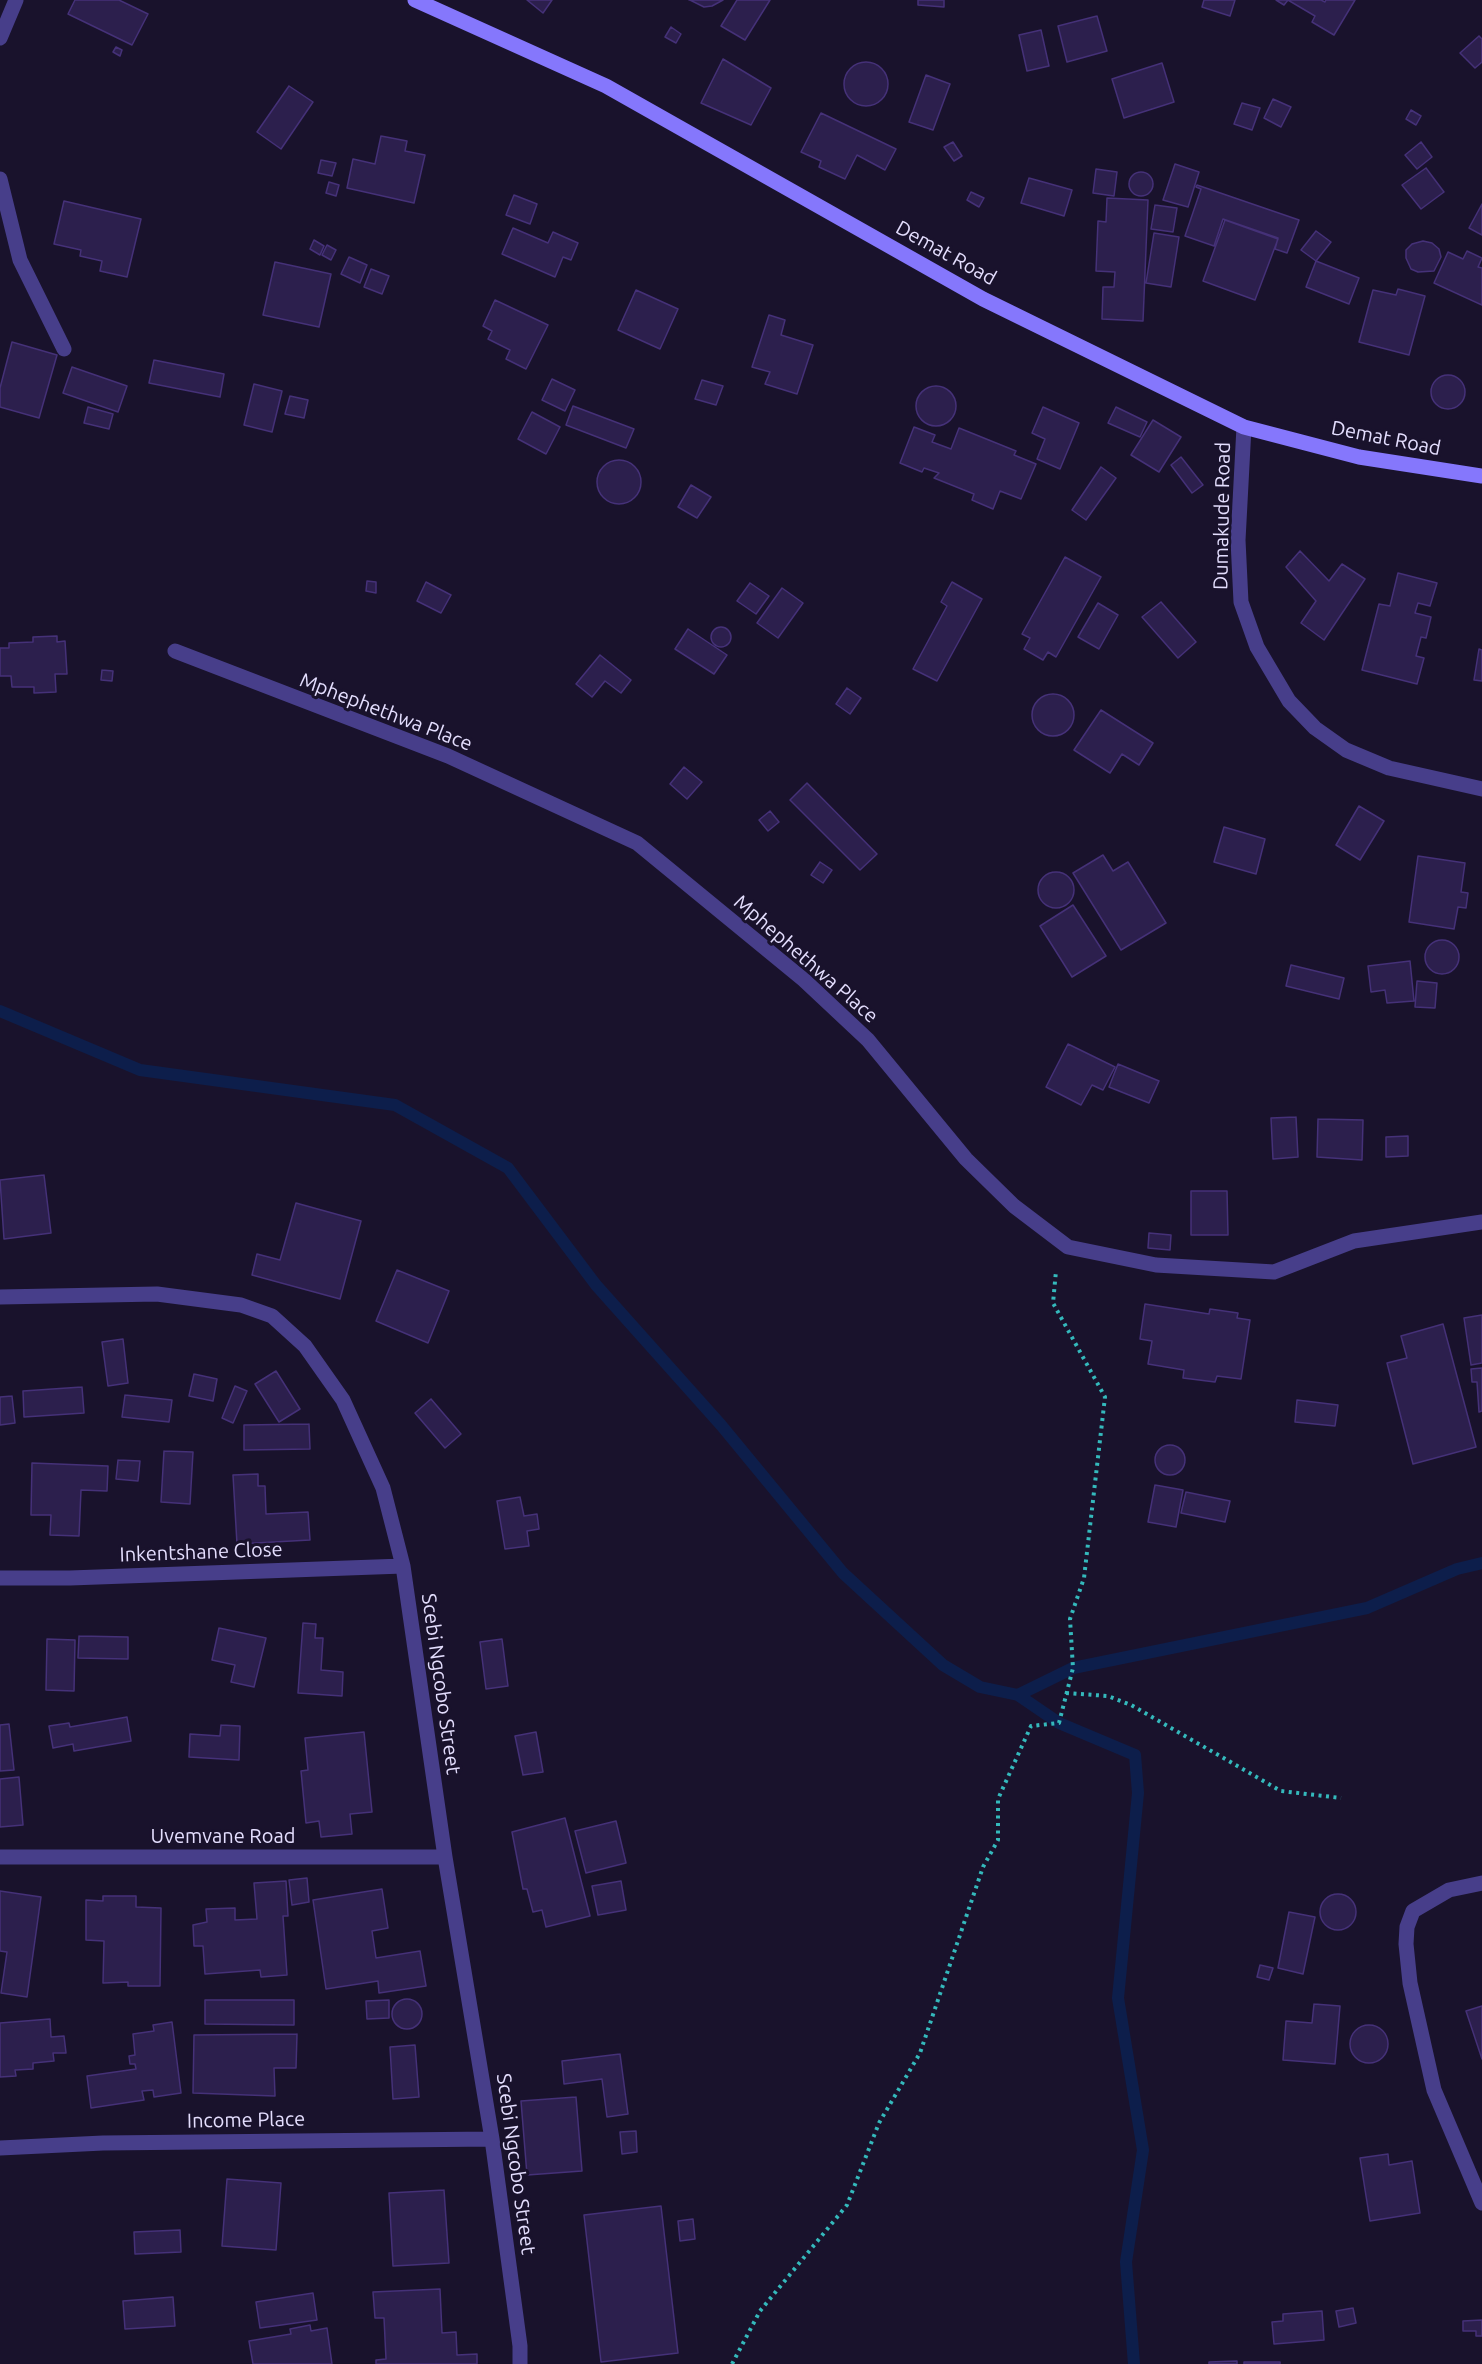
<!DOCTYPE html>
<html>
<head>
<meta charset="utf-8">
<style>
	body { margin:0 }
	canvas { display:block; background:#19122c }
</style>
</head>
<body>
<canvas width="1482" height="2364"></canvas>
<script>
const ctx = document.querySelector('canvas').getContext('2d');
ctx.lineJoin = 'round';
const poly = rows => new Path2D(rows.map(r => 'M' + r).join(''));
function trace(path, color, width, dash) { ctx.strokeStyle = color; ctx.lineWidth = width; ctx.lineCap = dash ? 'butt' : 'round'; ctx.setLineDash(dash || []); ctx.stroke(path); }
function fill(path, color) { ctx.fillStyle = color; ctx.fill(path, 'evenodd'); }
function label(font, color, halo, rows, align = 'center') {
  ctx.font = font + ' Ubuntu,sans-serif'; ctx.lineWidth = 6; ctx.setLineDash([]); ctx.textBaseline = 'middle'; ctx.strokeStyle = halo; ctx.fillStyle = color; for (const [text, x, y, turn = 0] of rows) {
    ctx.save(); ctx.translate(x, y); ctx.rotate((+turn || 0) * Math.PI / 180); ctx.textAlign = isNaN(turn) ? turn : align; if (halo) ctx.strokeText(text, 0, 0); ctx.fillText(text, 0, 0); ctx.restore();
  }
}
const stream = poly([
	[0,1011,140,1070,395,1105,508,1168,596,1285,721,1425,843,1573,943,1665,980,1687,1018,1695,1059,1723,1135,1755,1138,1793,1118,1998,1143,2150,1126,2262,1134,2364],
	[1018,1695,1073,1668,1367,1608,1457,1569,1482,1563]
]);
const building = poly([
	[75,0,119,0,148,14,132,45,68,14,75,0],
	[527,0,552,0,543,13,527,0],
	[690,0,689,0,723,0,712,6,704,7,690,0],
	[737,0,770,0,745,40,721,26,737,0],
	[918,0,944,0,944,7,918,5,918,0],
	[1204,0,1235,0,1230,16,1202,7,1204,0],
	[1276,0,1321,0,1325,2,1326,0,1355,0,1334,35,1312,22,1315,16,1288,0,1284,5,1276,0],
	[1097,16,1107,51,1067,62,1058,26,1097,16],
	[671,27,681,34,676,43,665,37,671,27],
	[1041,30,1049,66,1027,71,1019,35,1041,30],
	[1479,36,1482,39,1482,62,1475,68,1460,53,1479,36],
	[116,47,122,50,120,56,113,52,116,47],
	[723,59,771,88,751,125,701,103,723,59],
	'844 84a22 22 0 1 1 44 0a22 22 0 1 1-44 0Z',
	[1162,63,1174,102,1124,118,1112,79,1162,63],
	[926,75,950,84,933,130,909,122,926,75],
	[289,86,313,102,281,149,257,132,289,86],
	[1273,99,1291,107,1281,127,1264,118,1273,99],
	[1242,103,1260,108,1252,130,1234,124,1242,103],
	[1411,110,1421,116,1416,125,1406,119,1411,110],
	[821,113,896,149,885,170,857,155,845,179,819,167,821,161,801,152,821,113],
	[381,136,407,141,405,151,425,155,414,203,347,188,353,159,375,164,381,136],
	[953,142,962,156,954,161,944,147,953,142],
	[1421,142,1432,157,1417,169,1405,155,1421,142],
	[321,160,336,163,332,176,318,173,321,160],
	[1175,164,1199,172,1188,207,1163,200,1175,164],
	[1426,168,1444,192,1421,209,1402,185,1426,168],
	[1096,169,1117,172,1114,196,1093,193,1096,169],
	'1129 184a12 12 0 1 1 24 0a12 12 0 1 1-24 0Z',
	[1029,178,1072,190,1064,216,1021,203,1029,178],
	[329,182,339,185,336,196,326,193,329,182],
	[1197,185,1299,220,1287,253,1275,249,1278,238,1223,219,1214,246,1185,236,1201,189,1196,187,1197,185],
	[971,192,984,198,979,207,967,200,971,192],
	[514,195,537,204,530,224,506,215,514,195],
	[1107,198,1148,200,1143,321,1102,319,1103,287,1114,287,1115,272,1096,271,1098,221,1106,222,1107,198],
	[64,201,141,219,127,277,100,271,102,261,80,256,81,250,54,244,64,201],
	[1482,204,1482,235,1469,228,1482,204],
	[1155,205,1177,208,1173,232,1151,229,1155,205],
	[1225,220,1278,239,1255,300,1203,281,1225,220],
	[513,228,548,243,553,232,578,243,571,260,563,257,555,277,502,254,513,228],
	[1316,231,1331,242,1316,261,1301,250,1316,231],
	[1154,233,1179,237,1171,287,1146,283,1154,233],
	[314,240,324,246,320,255,310,249,314,240],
	[1423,241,1432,243,1439,249,1441,257,1434,271,1418,272,1411,269,1406,258,1406,250,1412,244,1423,241],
	[327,245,336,250,331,260,322,255,327,245],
	[1467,251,1482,258,1478,267,1482,268,1482,305,1434,283,1448,252,1463,259,1467,251],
	[349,257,367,265,360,283,341,274,349,257],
	[1316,261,1359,278,1349,304,1306,287,1316,261],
	[275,262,331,274,319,327,263,315,275,262],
	[371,269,389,276,382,294,364,287,371,269],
	[1398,289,1425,296,1409,355,1359,342,1373,290,1396,295,1398,289],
	[636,290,678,309,660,349,618,330,636,290],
	[495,300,548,325,526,369,506,359,510,350,488,339,492,331,483,326,495,300],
	[769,315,785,320,781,335,813,345,797,394,765,384,770,372,752,367,769,315],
	[12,342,57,355,39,418,0,407,0,388,12,342],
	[154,360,224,374,220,397,149,383,154,360],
	[72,367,127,386,118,412,63,393,72,367],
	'1431 392a17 17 0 1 1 34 0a17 17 0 1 1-34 0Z',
	[552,379,575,390,565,411,542,400,552,379],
	[702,380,723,386,716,405,695,399,702,380],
	[254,384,282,391,272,432,244,425,254,384],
	'916 406a20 20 0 1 1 40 0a20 20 0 1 1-40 0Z',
	[290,396,308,400,304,418,285,414,290,396],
	[573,406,634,429,626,448,566,425,573,406],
	[88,407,113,414,109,429,84,423,88,407],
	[1043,407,1079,423,1060,469,1037,459,1045,439,1032,433,1043,407],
	[1116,407,1147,422,1140,437,1108,423,1116,407],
	[532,412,560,427,546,454,518,439,532,412],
	[1153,420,1181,437,1159,472,1131,455,1153,420],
	[914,427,935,435,932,442,951,449,959,428,1016,451,1014,455,1036,464,1021,499,1000,491,993,509,972,500,974,494,934,478,939,473,924,468,922,472,900,463,914,427],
	[1181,457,1203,485,1192,493,1171,465,1181,457],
	'597 482a22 22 0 1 1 44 0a22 22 0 1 1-44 0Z',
	[1101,467,1116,478,1086,520,1072,510,1101,467],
	[691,485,711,497,697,518,678,507,691,485],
	[1300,551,1329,581,1342,564,1365,579,1324,640,1301,623,1316,601,1286,567,1300,551],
	[1065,557,1101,577,1056,657,1048,652,1043,660,1024,649,1030,638,1022,634,1065,557],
	[1398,573,1437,583,1430,606,1418,603,1415,613,1431,617,1426,638,1421,637,1416,656,1424,658,1417,684,1362,670,1379,604,1390,606,1398,573],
	[367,581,376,582,376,593,366,591,367,581],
	[426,582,451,595,441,613,417,601,426,582],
	[952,582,982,599,937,681,913,669,947,606,941,602,952,582],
	[750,583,769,596,756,614,737,601,750,583],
	[782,588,803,603,778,638,757,623,782,588],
	[1161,602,1196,642,1178,658,1142,617,1161,602],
	[1098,603,1118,615,1099,649,1078,637,1098,603],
	'711 637a10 10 0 1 1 20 0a10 10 0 1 1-20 0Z',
	[688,629,727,655,714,674,675,649,688,629],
	[57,636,57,642,65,641,67,674,55,674,56,692,34,693,34,687,12,687,11,676,0,676,0,648,9,648,9,643,33,642,33,637,57,636],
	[1479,649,1482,650,1482,681,1474,680,1479,649],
	[600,655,631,680,621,693,605,681,592,697,576,684,600,655],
	[102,670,113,671,112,681,101,680,102,670],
	[847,688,861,698,850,714,836,704,847,688],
	'1032 715a21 21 0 1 1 42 0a21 21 0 1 1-42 0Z',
	[1101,710,1153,743,1139,765,1122,754,1110,773,1074,750,1101,710],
	[684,767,702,782,687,799,670,784,684,767],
	[807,783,877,854,860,870,790,800,807,783],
	[1359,806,1384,821,1360,860,1336,845,1359,806],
	[770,811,779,822,768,831,759,820,770,811],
	[1224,827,1265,839,1256,874,1214,862,1224,827],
	[1103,855,1113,871,1128,862,1166,923,1121,950,1073,873,1103,855],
	[1418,856,1465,863,1461,892,1468,893,1466,908,1458,907,1454,929,1409,922,1418,856],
	[820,862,832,870,823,883,811,875,820,862],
	'1038 890a18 18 0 1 1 36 0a18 18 0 1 1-36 0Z',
	[1073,905,1106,956,1072,977,1040,926,1073,905],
	'1425 957a17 17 0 1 1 34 0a17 17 0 1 1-34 0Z',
	[1410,961,1414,1001,1387,1003,1385,990,1371,992,1368,966,1410,961],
	[1291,965,1344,978,1339,999,1286,986,1291,965],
	[1417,981,1437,983,1435,1008,1415,1007,1417,981],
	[1068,1044,1115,1067,1103,1090,1092,1085,1081,1105,1046,1087,1068,1044],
	[1118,1064,1159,1081,1149,1103,1109,1087,1118,1064],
	[1296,1117,1298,1157,1273,1159,1271,1118,1296,1117],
	[1318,1119,1363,1120,1362,1160,1317,1157,1318,1119],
	[1408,1136,1408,1156,1386,1157,1386,1137,1408,1136],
	[44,1175,51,1233,4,1239,0,1180,44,1175],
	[1191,1191,1227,1191,1228,1235,1191,1235,1191,1191],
	[296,1203,361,1221,340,1299,252,1275,257,1254,280,1260,296,1203],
	[1149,1233,1171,1235,1170,1250,1148,1248,1149,1233],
	[397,1270,449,1291,428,1343,376,1321,397,1270],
	[1145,1304,1209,1314,1210,1309,1238,1313,1237,1318,1250,1320,1241,1379,1217,1376,1215,1382,1183,1378,1184,1370,1148,1364,1152,1341,1140,1339,1145,1304],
	[1482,1315,1482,1363,1471,1365,1464,1318,1482,1315],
	[1443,1324,1476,1447,1413,1464,1387,1363,1407,1358,1401,1336,1443,1324],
	[123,1339,128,1383,108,1386,102,1342,123,1339],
	[1482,1368,1482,1411,1479,1412,1477,1382,1472,1382,1471,1369,1482,1368],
	[276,1371,300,1409,279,1422,255,1384,276,1371],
	[194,1374,217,1379,213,1401,189,1396,194,1374],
	[235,1386,247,1391,233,1423,222,1418,235,1386],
	[82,1387,84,1413,24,1417,23,1391,82,1387],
	[125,1395,172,1400,169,1422,122,1417,125,1395],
	[12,1396,15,1423,0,1425,0,1397,12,1396],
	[431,1399,461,1434,445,1448,415,1413,431,1399],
	[1297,1400,1338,1405,1335,1426,1295,1422,1297,1400],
	[309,1424,310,1449,244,1450,244,1425,309,1424],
	'1155 1460a15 15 0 1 1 30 0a15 15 0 1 1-30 0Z',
	[164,1451,193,1452,190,1504,161,1502,164,1451],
	[118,1460,140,1461,138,1481,116,1479,118,1460],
	[32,1463,108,1466,107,1491,81,1490,79,1536,50,1535,51,1515,31,1515,32,1463],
	[258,1474,258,1486,265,1486,266,1514,308,1512,310,1540,237,1544,233,1475,258,1474],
	[1155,1485,1183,1490,1176,1527,1148,1522,1155,1485],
	[1186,1492,1230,1501,1225,1522,1181,1513,1186,1492],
	[520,1497,524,1516,537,1514,539,1529,527,1531,529,1546,505,1549,497,1501,520,1497],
	[303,1623,316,1624,315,1638,323,1638,321,1670,343,1672,342,1696,298,1693,303,1623],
	[219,1628,266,1638,254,1687,231,1682,235,1665,212,1660,219,1628],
	[79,1636,128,1637,128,1659,78,1658,79,1636],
	[47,1639,75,1640,74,1691,46,1690,47,1639],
	[502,1639,508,1686,486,1689,480,1642,502,1639],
	[127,1717,131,1741,74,1751,73,1744,53,1748,49,1726,69,1723,70,1727,127,1717],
	[9,1724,14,1770,0,1771,0,1725,9,1724],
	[221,1725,240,1726,239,1760,189,1757,190,1734,220,1736,221,1725],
	[364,1732,372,1812,350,1814,352,1834,321,1837,319,1821,306,1823,301,1771,308,1770,305,1738,364,1732],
	[536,1732,543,1772,523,1775,515,1736,536,1732],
	[19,1777,23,1825,0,1827,0,1779,19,1777],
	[565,1818,590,1916,546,1927,542,1910,533,1912,527,1889,523,1889,512,1832,565,1818],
	[616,1821,626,1863,586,1873,575,1831,616,1821],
	[307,1878,309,1902,292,1905,289,1880,307,1878],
	[286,1881,288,1916,283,1916,287,1975,261,1977,260,1970,205,1974,203,1946,194,1946,193,1925,207,1922,206,1909,235,1908,235,1920,257,1919,254,1883,286,1881],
	[621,1881,626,1910,598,1915,592,1886,621,1881],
	[382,1889,388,1928,372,1931,376,1958,420,1951,426,1986,379,1993,378,1981,326,1989,313,1900,382,1889],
	[0,1891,41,1897,27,1997,1,1993,7,1952,0,1951,0,1891],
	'1320 1912a18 18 0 1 1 36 0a18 18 0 1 1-36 0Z',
	[103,1896,136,1896,136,1907,161,1908,160,1986,128,1986,128,1982,103,1983,104,1941,86,1940,86,1900,103,1901,103,1896],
	[1289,1912,1315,1917,1303,1974,1278,1968,1289,1912],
	[1260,1965,1273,1968,1269,1980,1257,1977,1260,1965],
	'392 2014a15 15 0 1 1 30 0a15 15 0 1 1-30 0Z',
	[205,2000,294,2000,294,2025,205,2024,205,2000],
	[389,2000,389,2018,367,2019,366,2001,389,2000],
	[1314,2004,1340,2006,1335,2064,1283,2060,1286,2021,1312,2023,1314,2004],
	[1482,2006,1482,2059,1466,2011,1482,2006],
	[50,2019,51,2037,64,2036,66,2053,53,2053,54,2061,33,2063,33,2069,15,2070,16,2076,0,2077,0,2023,50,2019],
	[172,2022,181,2093,154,2097,153,2090,142,2091,144,2100,91,2108,87,2076,136,2069,135,2064,130,2064,129,2056,135,2055,133,2034,154,2031,153,2025,172,2022],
	'1350 2044a19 19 0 1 1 38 0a19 19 0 1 1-38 0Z',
	[297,2034,296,2068,274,2068,275,2096,193,2093,194,2035,297,2034],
	[415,2045,419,2097,393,2099,390,2047,415,2045],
	[620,2054,628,2114,607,2117,602,2079,564,2084,562,2061,620,2054],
	[576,2097,582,2171,527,2175,521,2101,576,2097],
	[636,2131,637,2152,622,2154,620,2132,636,2131],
	[1388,2154,1389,2165,1412,2161,1420,2213,1370,2221,1360,2158,1388,2154],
	[227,2179,281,2183,276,2250,222,2246,227,2179],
	[444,2190,449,2263,393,2266,389,2193,444,2190],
	[661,2206,678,2353,601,2362,584,2215,661,2206],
	[693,2219,695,2239,680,2241,678,2221,693,2219],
	[180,2230,181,2252,135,2254,134,2232,180,2230],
	[440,2289,442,2333,456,2332,457,2355,477,2354,477,2364,376,2364,376,2360,386,2359,384,2318,375,2318,373,2292,440,2289],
	[313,2293,317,2320,260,2328,256,2302,313,2293],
	[173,2297,175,2326,125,2329,123,2301,173,2297],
	[1353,2308,1356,2323,1339,2327,1336,2311,1353,2308],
	[1322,2311,1324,2340,1274,2344,1272,2322,1283,2321,1283,2314,1322,2311],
	[1482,2320,1482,2336,1476,2336,1476,2331,1463,2331,1463,2321,1482,2320],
	[310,2325,311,2331,327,2328,332,2364,253,2364,249,2341,291,2334,290,2329,310,2325],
	[1237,2361,1237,2364,1209,2364,1209,2362,1237,2361],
	[1244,2362,1280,2362,1280,2364,1244,2364,1244,2362]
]);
const path = poly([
	[1066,1693,1108,1696,1131,1705,1281,1791,1341,1798],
	[732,2364,760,2311,847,2205,879,2123,920,2053,983,1867,998,1840,998,1799,1031,1726,1059,1723,1073,1668,1070,1619,1084,1578,1105,1397,1053,1303,1056,1271]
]);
const lane = poly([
	[0,38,16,0],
	[0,179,20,260,64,349]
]);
const street = poly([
	[1244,427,1238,540,1241,602,1257,647,1289,701,1315,728,1346,750,1389,768,1482,789],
	[175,651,448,756,637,843,804,980,868,1040,966,1159,1014,1206,1068,1247,1156,1265,1274,1272,1354,1241,1482,1222],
	[0,1297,157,1294,241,1305,272,1316,305,1346,343,1400,383,1488,403,1566,445,1857,492,2139,520,2346,520,2364],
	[0,1578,70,1578,403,1566],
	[0,1857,445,1857],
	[1482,1883,1449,1890,1413,1911,1407,1927,1406,1944,1410,1983,1434,2090,1482,2203],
	[0,2148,103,2143,492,2139]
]);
const secondary = poly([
	[415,0,606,86,983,299,1244,427,1359,457,1482,476]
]);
const streetNames = [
	["Demat Road",946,253,29],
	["Demat Road",1386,438,11],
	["Dumakude Road",1222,516,-89],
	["Mphephethwa Place",386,712,21],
	["Mphephethwa Place",806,959,41],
	["Inkentshane Close",201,1552,-2],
	["Scebi Ngcobo Street",441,1684,82],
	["Uvemvane Road",223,1836],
	["Income Place",246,2120,-1],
	["Scebi Ngcobo Street",516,2164,82]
];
trace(stream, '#0d1e4b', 12);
fill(building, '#2c1f4d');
trace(building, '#453178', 1.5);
trace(path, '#34b9bc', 4, [3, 4.5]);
trace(lane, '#473e8a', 15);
trace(street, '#473e8a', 15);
trace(secondary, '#8577fc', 15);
label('20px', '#e4defe', '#19122c', streetNames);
</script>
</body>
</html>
